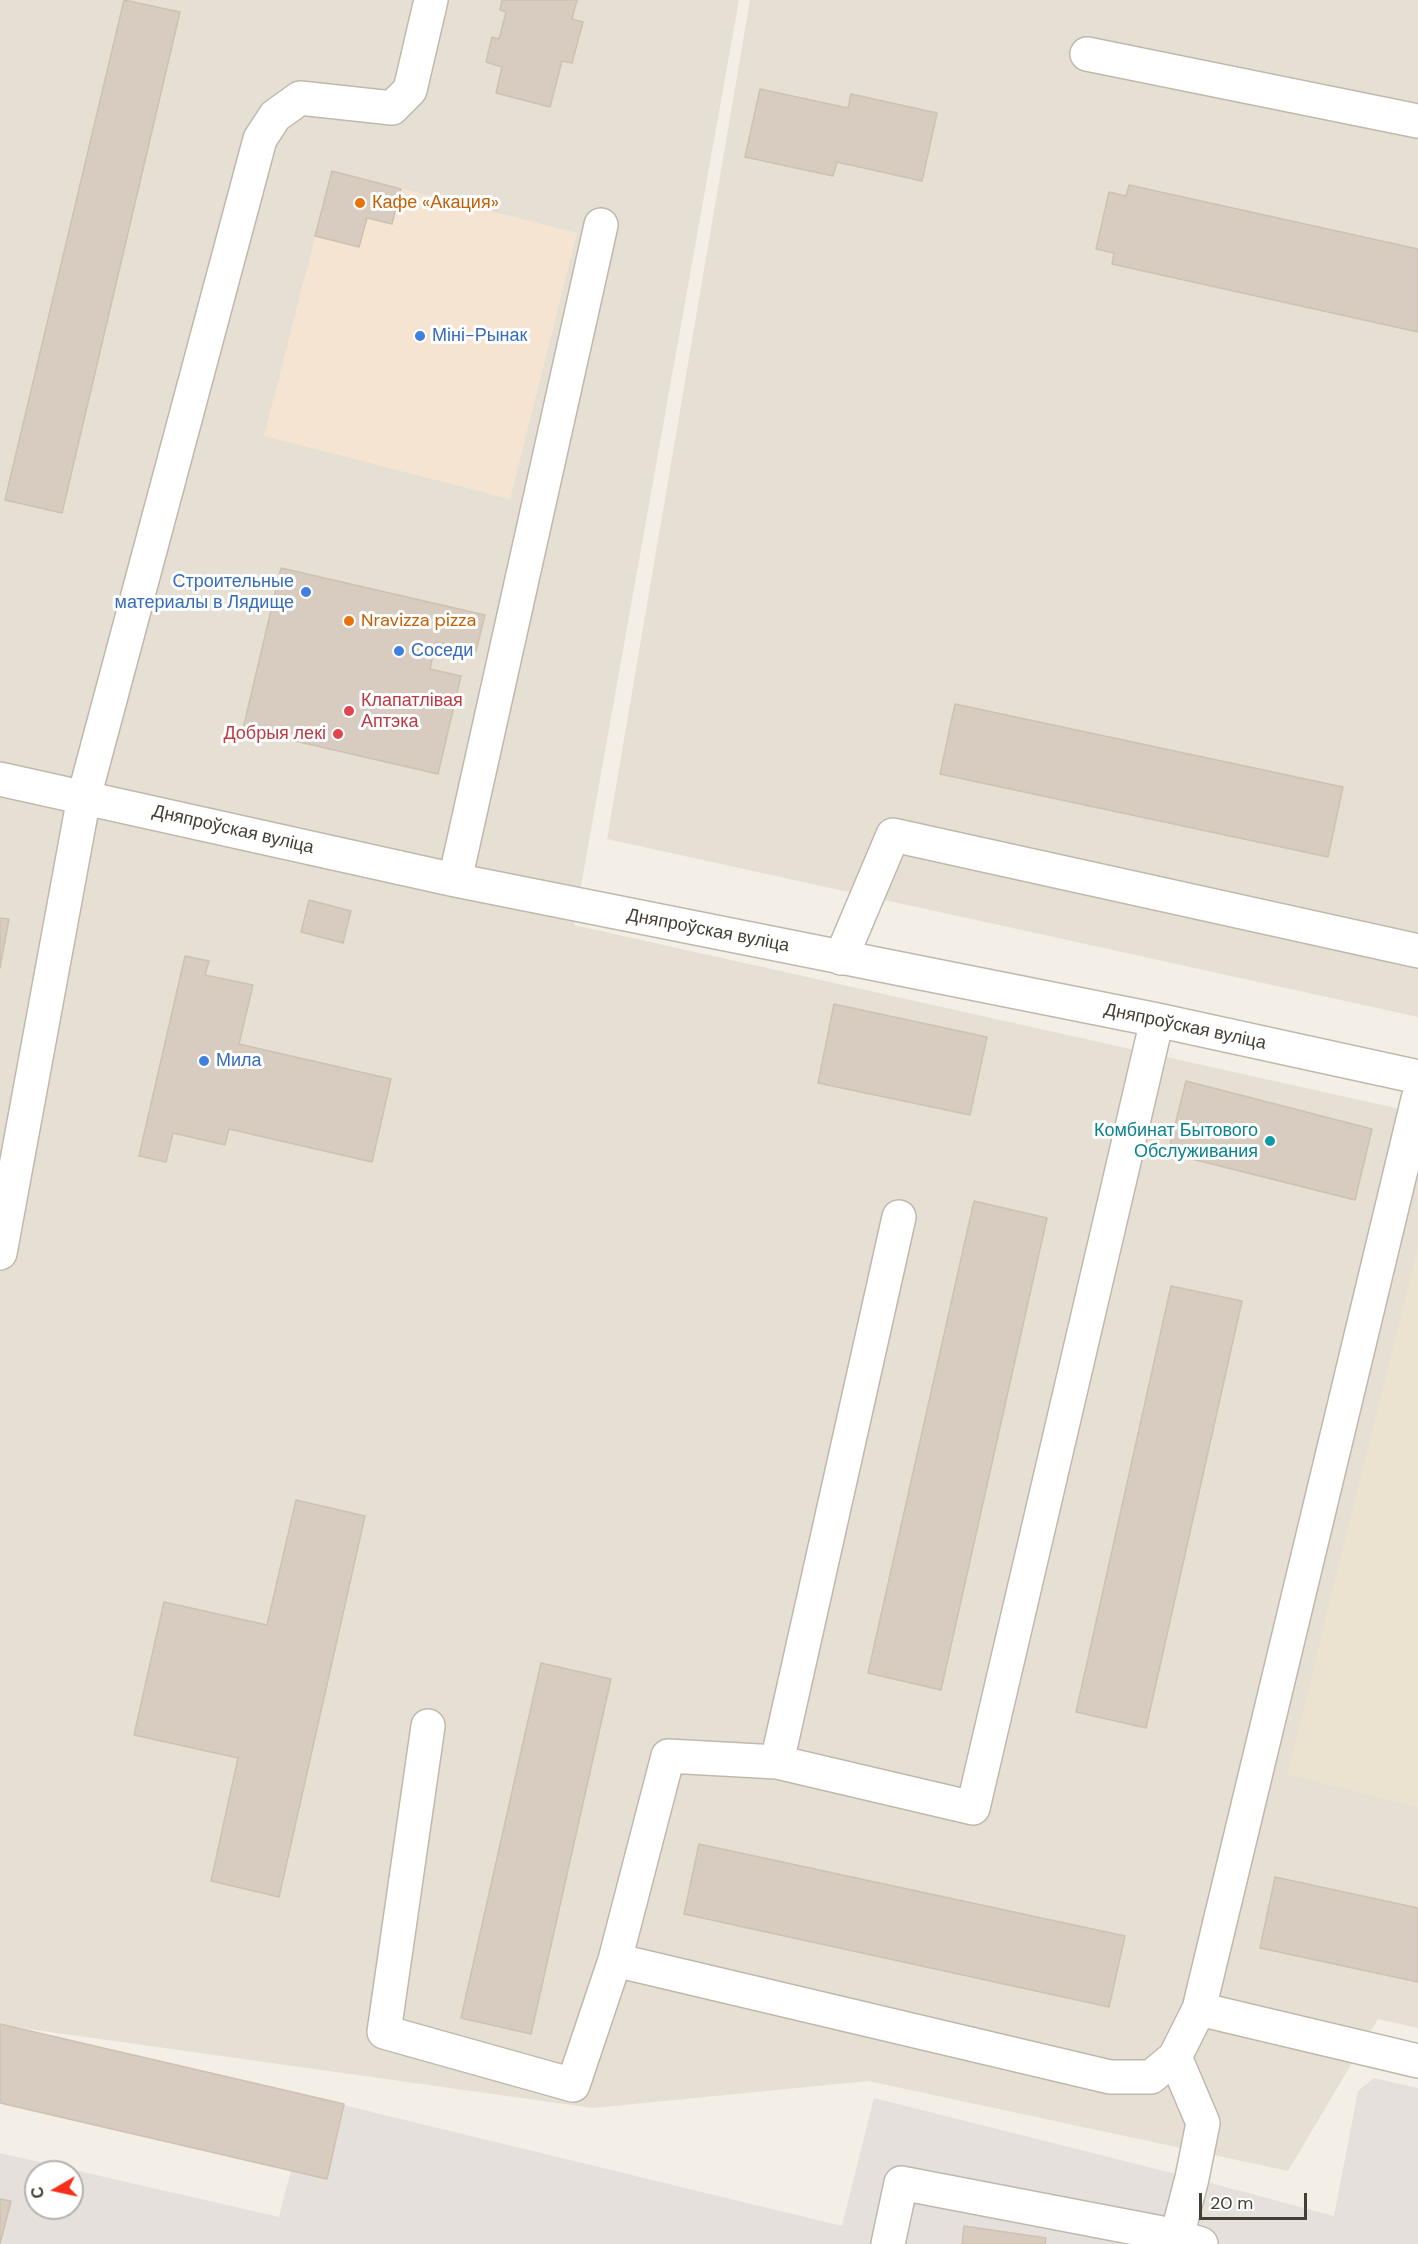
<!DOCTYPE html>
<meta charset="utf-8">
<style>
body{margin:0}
#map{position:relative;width:1418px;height:2244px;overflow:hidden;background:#f3eee6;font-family:"DM Sans",sans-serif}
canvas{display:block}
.north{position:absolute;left:24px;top:2160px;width:60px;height:60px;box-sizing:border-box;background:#fff;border:2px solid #b5b2ae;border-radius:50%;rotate:261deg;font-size:16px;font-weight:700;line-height:24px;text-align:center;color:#453e35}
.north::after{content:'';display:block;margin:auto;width:21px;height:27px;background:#f62f1a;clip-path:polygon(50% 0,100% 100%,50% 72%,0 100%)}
.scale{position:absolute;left:1199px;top:2193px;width:108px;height:27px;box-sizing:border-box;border:3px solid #453e35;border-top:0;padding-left:8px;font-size:18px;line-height:21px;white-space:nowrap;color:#453e35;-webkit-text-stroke:4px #fff;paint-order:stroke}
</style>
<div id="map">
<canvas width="1418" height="2244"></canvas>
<div class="north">С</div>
<div class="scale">20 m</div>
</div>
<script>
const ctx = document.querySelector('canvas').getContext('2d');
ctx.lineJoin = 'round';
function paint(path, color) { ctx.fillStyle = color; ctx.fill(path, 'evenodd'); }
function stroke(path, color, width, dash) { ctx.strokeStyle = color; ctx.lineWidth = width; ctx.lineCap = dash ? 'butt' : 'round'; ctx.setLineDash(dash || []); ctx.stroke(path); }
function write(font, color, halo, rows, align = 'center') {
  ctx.font = font + ' "DM Sans",sans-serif'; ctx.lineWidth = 6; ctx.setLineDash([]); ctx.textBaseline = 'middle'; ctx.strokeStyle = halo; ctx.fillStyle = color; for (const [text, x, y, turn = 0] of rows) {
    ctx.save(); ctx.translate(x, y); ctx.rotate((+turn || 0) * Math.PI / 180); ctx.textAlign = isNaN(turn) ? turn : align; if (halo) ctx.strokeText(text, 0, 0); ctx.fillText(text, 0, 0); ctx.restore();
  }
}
paint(new Path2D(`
 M0 0H739L574 925 1418 1113V2028L1378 2019 1288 2171 868 2081 593 2108 0 2025Z
 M750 0H1418V1017L607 839Z`), '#e6e0d4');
paint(new Path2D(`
 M332 171 577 233 510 499 264 436Z`), '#f4e4d1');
paint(new Path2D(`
 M1374 2078 1418 2088V2244H0V2153L279 2217 310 2097 842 2226 874 2098 1192 2178 1334 2216 1358 2091ZM36 2172H72V2208H36Z`), '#e5e0db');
paint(new Path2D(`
 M1418 1247V1807L1287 1774Z`), '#ece2d0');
const building = new Path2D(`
 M124 0 180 12 62 513 5 500Z
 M502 0H577L572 19 583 22 572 63 562 61 550 107 496 93 502 67 486 62 492 37 499 39 506 12 500 10Z
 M760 89 848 108 851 94 937 113 922 181 837 162 833 176 745 157Z
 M332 171 401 189 392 224 367 218 359 247 315 236Z
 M1129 185 1418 249V332L1112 264 1114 253 1096 249 1109 192 1126 196Z
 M281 568 485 615 476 651 436 642 430 669 461 676 438 774 243 729Z
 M955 704 1343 787 1328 857 940 774Z
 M309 900 351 911 343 943 301 932Z
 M0 918 9 919 0 968Z
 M185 956 209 961 205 975 253 985 239 1044 391 1079 372 1162 229 1129 225 1145 173 1133 166 1162 139 1156Z
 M834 1004 987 1037 970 1115 818 1083Z
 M1186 1081 1372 1129 1355 1200 1168 1153Z
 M974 1201 1047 1218 941 1690 868 1673Z
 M1171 1286 1242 1301 1146 1728 1076 1712Z
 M296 1500 365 1516 279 1897 211 1881 238 1758 134 1735 164 1602 267 1625Z
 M541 1663 611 1679 531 2034 461 2018Z
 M699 1844 1125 1936 1109 2007 684 1914Z
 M1275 1877 1418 1908V1982L1260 1948Z
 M0 2024 344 2104 327 2179 0 2103Z
 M0 2199 11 2201 0 2244Z
 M964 2226 1046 2238 1045 2244H962Z`);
paint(building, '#d7ccbf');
stroke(building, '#cfc1af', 1.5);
const minor = new Path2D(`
 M1087 54 1418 121
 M0 779 455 880 1157 1020 1418 1077
 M455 880 601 225
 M841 958 893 835 1418 951
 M1157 1020 973 1808 777 1762 668 1756 615 1960 1110 2077H1151L1175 2057 1199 2009
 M1418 1099 1199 2009 1418 2061
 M0 1253 84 797 260 139 275 116 300 98 392 108 410 90 431 0
 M428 1726 384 2032 573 2085 615 1960
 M777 1762 899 1217
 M1175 2057 1203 2123 1192 2178 1177 2236
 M888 2244 901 2183 1177 2236 1201 2244`);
stroke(minor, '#c1b8ac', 36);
stroke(minor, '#fff', 33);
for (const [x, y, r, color] of [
 [360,203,6,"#e8710a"],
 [420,336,6,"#3f7fe0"],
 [306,592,6,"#3f7fe0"],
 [349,621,6,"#e8710a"],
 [399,651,6,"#3f7fe0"],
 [349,711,6,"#e0444e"],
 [338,734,6,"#e0444e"],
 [204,1061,6,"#3f7fe0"],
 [1270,1141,6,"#0f9aa8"]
]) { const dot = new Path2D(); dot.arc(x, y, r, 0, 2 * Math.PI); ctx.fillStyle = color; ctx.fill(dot); stroke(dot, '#fff', 2); }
write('18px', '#c56008', '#fff', [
 ["Кафе «Акация»",372,203],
 ["Nravizza pizza",361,621]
], 'left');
write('18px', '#366cbe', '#fff', [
 ["Міні-Рынак",432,336],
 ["Строительные",294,582,"right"],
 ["материалы в Лядище",294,603,"right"],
 ["Соседи",411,651],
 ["Мила",216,1061]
], 'left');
write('18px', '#be3a42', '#fff', [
 ["Клапатлівая",361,701],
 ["Аптэка",361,722],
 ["Добрыя лекі",326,734,"right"]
], 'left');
write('18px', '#453e35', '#fff', [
 ["Дняпроўская вуліца",233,830,13],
 ["Дняпроўская вуліца",708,931,11],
 ["Дняпроўская вуліца",1185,1027,12]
]);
write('18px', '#0d838f', '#fff', [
 ["Комбинат Бытового",1258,1131],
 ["Обслуживания",1258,1152]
], 'right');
</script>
